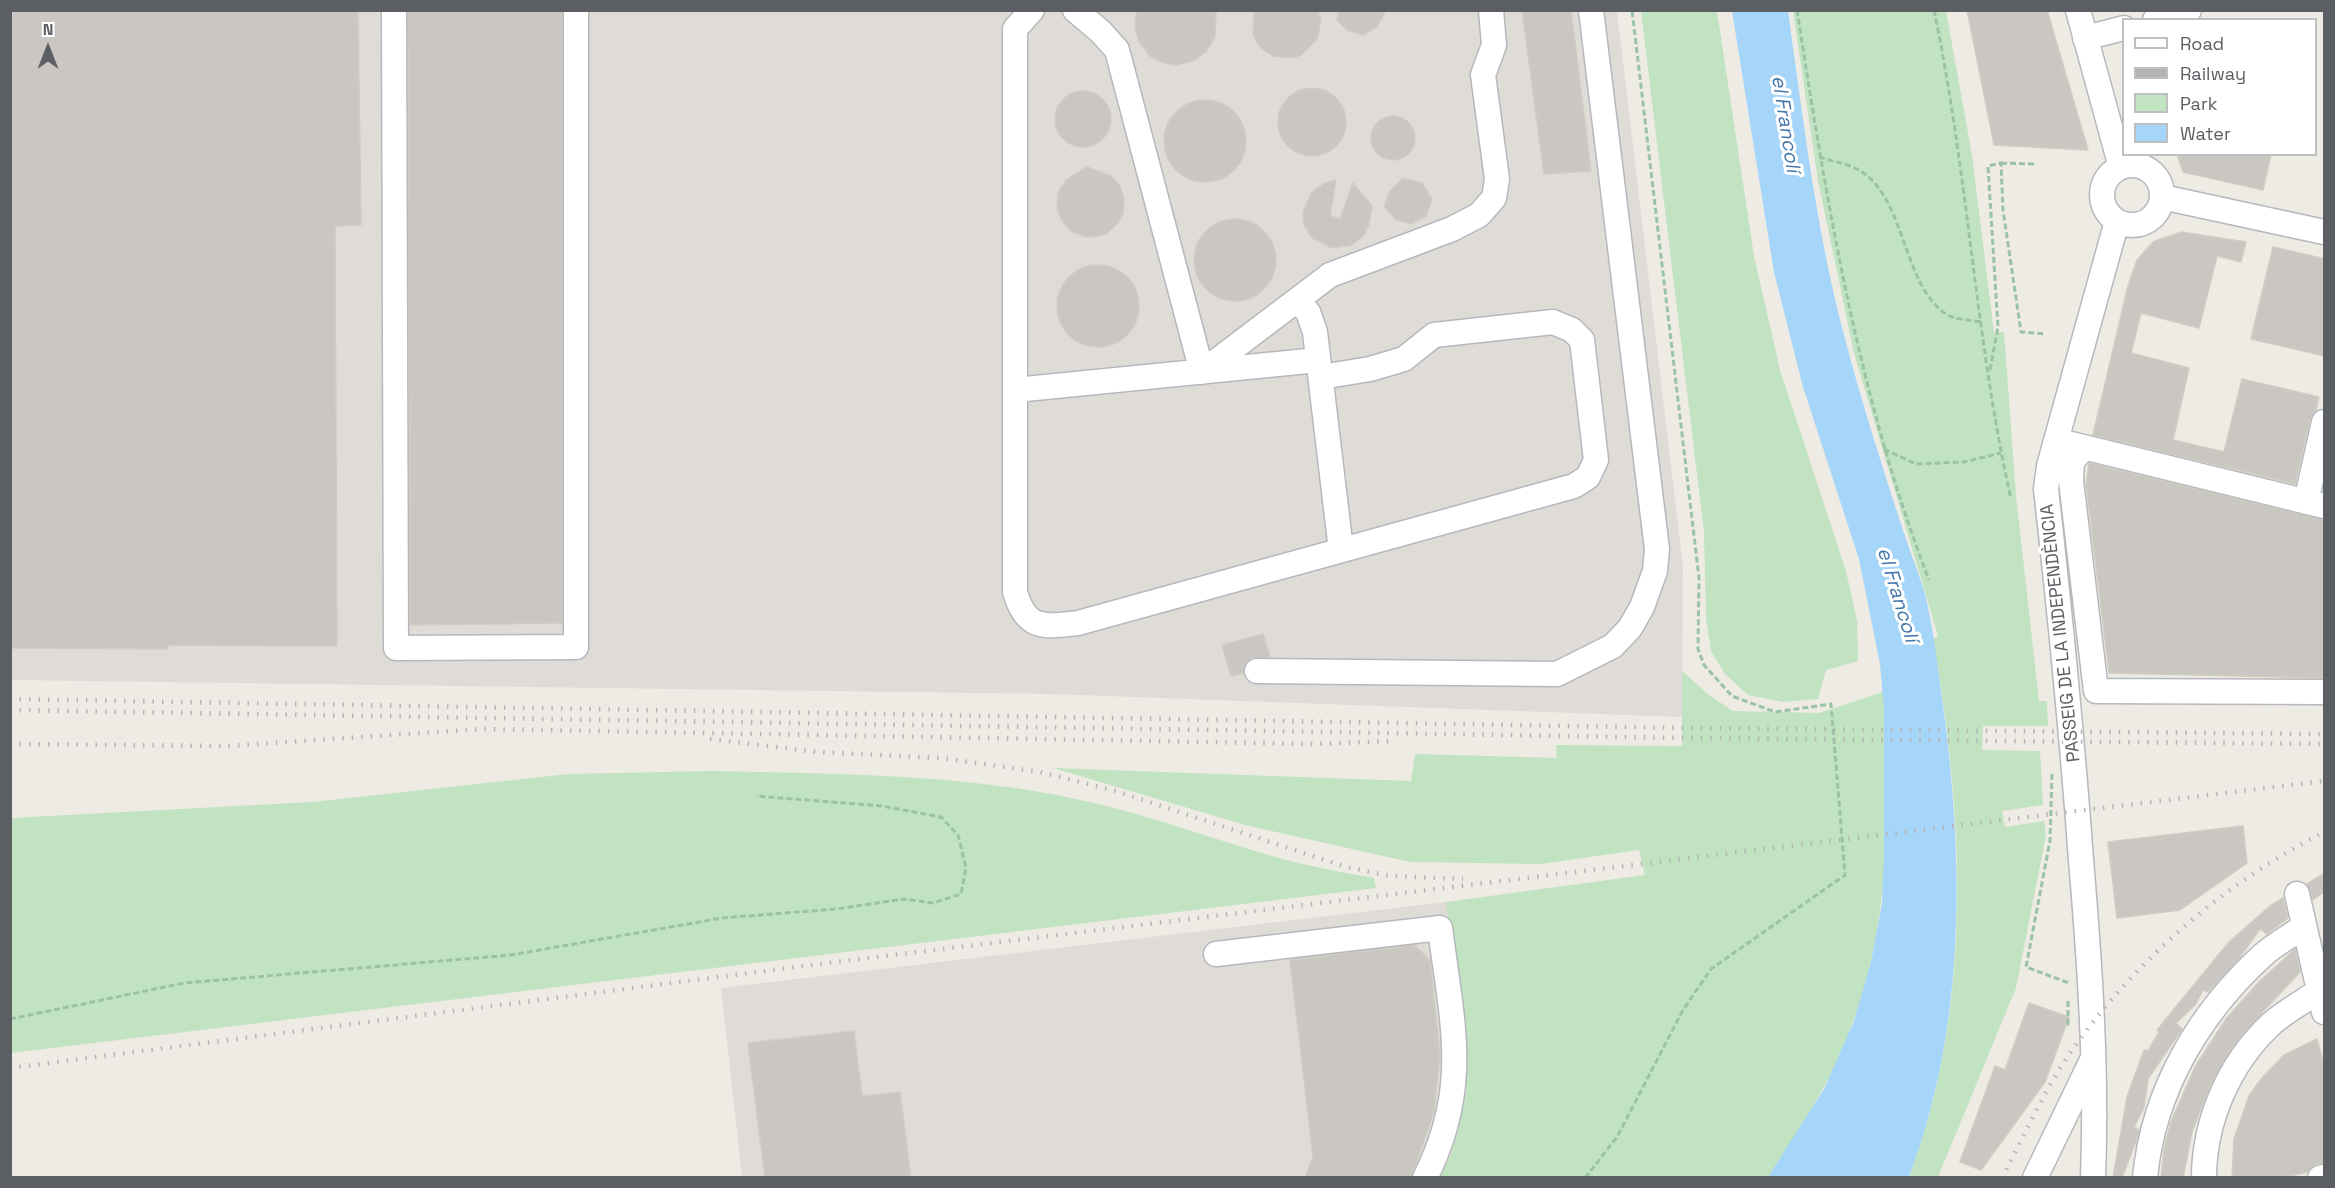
<!DOCTYPE html>
<meta charset="utf-8">
<style>
body{margin:0}
#map{position:relative;width:2335px;height:1188px;overflow:hidden;background:#edebe3;font-family:"Space Grotesk",sans-serif}
canvas{display:block}
.frame{position:absolute;inset:0;border:12px solid #5b5e63;pointer-events:none}
.legend{position:absolute;left:2122px;top:18px;width:195px;height:138px;box-sizing:border-box;background:#fff;border:2px solid #bdbfc1;margin:0;padding:8px 10px;list-style:none;font-size:18px;color:#5b5e63}
.legend li{display:flex;align-items:center;gap:12px;height:30px}
.legend b{width:30px;border:2px solid #bdbfc1}
.north{position:absolute;left:18px;top:18px;width:60px;height:60px;-webkit-text-stroke:4px #fff;paint-order:stroke;rotate:0deg;font-size:16px;font-weight:700;line-height:24px;text-align:center;color:#5b5e63}
.north::after{content:'';display:block;margin:auto;width:21px;height:27px;background:#5b5e63;clip-path:polygon(50% 0,100% 100%,50% 72%,0 100%)}
</style>
<div id="map">
<canvas width="2335" height="1188"></canvas>
<div class="frame"></div>
<ul class="legend">
<li><b style="height:8px;background:#fff"></b>Road</li>
<li><b style="height:8px;background:#b3b4b4"></b>Railway</li>
<li><b style="height:16px;background:#c1e3c1"></b>Park</li>
<li><b style="height:16px;background:#a6d5fa"></b>Water</li>
</ul>
<div class="north">N</div>
</div>
<script>
const ctx = document.querySelector('canvas').getContext('2d');
ctx.lineJoin = 'round';
function paint(path, color) { ctx.fillStyle = color; ctx.fill(path, 'evenodd'); }
function stroke(path, color, width, dash) { ctx.strokeStyle = color; ctx.lineWidth = width; ctx.lineCap = dash ? 'butt' : 'round'; ctx.setLineDash(dash || []); ctx.stroke(path); }
function write(font, color, halo, rows, align = 'center') {
  ctx.font = font + ' "Space Grotesk",sans-serif'; ctx.lineWidth = 6; ctx.setLineDash([]); ctx.textBaseline = 'middle'; ctx.strokeStyle = halo; ctx.fillStyle = color; for (const [text, x, y, turn = 0] of rows) {
    ctx.save(); ctx.translate(x, y); ctx.rotate((+turn || 0) * Math.PI / 180); ctx.textAlign = isNaN(turn) ? turn : align; if (halo) ctx.strokeText(text, 0, 0); ctx.fillText(text, 0, 0); ctx.restore();
  }
}
paint(new Path2D(`
 M11 11H1617L1683 567 1682 717 1051 694 11 680Z
 M1446 902 1467 1091 1451 1155 1438 1177H742L721 988Z`), '#dfdcd7');
paint(new Path2D(`
 M1641 11H1717L1754 256 1780 370 1846 571 1857 621 1858 661 1826 670 1818 699 1783 702 1748 695 1725 674 1711 651 1706 618 1704 532Z
 M1793 11H1946L1972 155 1994 333 2004 332 2016 496 2039 701H2047L2048 726H1983L1982 750 2040 751 2043 805 2002 811 2005 827 2044 821 2046 835 2016 988 1938 1177H1909C1974 1007 1964 815 1933 639L1938 636 1854 353 1818 181Z
 M1682 671 1709 695 1733 711 1819 713 1883 692C1892 796 1890 924 1853 1022 1840 1059 1821 1094 1800 1128 1790 1144 1780 1162 1768 1177H1438L1451 1155 1467 1091 1446 902 1645 875 1639 850 1541 864 1410 862 1245 825 1053 768 1411 781 1415 754 1557 758 1556 745 1682 746Z
 M710 771C836 774 961 773 1085 801 1149 815 1210 838 1272 856 1306 866 1340 872 1374 878L1376 888 11 1053V818L312 802 569 774Z`), '#c1e3c1');
paint(new Path2D(`
 M1732 11H1788C1803 118 1816 229 1844 335 1861 400 1882 466 1903 530 1910 553 1920 575 1926 598 1934 633 1938 669 1943 705 1964 861 1966 1028 1909 1177H1768L1824 1089 1854 1021 1871 962 1882 903 1884 853V710L1880 664 1859 559 1803 387 1774 272Z`), '#a6d5fa');
const building = new Path2D(`
 M10 10H358L361 225 335 226 337 646 168 645V649L10 648Z
 M408 10H562V623L410 625Z
 M1137 10H1216L1215 37 1206 52 1193 61 1176 65 1164 63 1150 56 1139 42 1135 27Z
 M1254 10H1317L1321 20 1317 39 1301 55 1292 58 1273 56 1261 48 1253 35Z
 M1339 10H1386L1377 27 1363 35 1347 30 1337 20Z
 M1522 10H1571L1591 171 1544 174Z
 M1967 10H2047L2088 150 1994 145Z
 M1278 122a34 34 0 1 1 68 0a34 34 0 1 1-68 0Z
 M1055 119a28 28 0 1 1 56 0a28 28 0 1 1-56 0Z
 M1164 141a41 41 0 1 1 82 0a41 41 0 1 1-82 0Z
 M1371 138a22 22 0 1 1 44 0a22 22 0 1 1-44 0Z
 M2177 154H2271L2263 190 2183 172Z
 M1087 167 1111 176 1120 186 1124 198 1123 213 1118 223 1106 234 1097 236 1086 237 1071 231 1062 221 1057 208 1058 193 1066 180Z
 M1403 178 1422 183 1432 199 1426 216 1411 224 1395 219 1384 206 1390 191Z
 M1336 180 1330 216 1340 219 1353 183 1372 206 1369 224 1364 235 1352 245 1332 248 1312 238 1304 225 1303 212 1312 192 1325 183Z
 M1194 260a41 41 0 1 1 82 0a41 41 0 1 1-82 0Z
 M2181 232 2246 242 2241 262 2217 256 2199 328 2141 313 2131 353 2189 368 2173 440 2199 446 2224 452 2242 379 2319 397 2316 411 2310 419 2295 484 2093 435 2128 286 2137 260 2153 242Z
 M2273 247 2325 259V356L2251 339Z
 M1057 306a41 41 0 1 1 82 0a41 41 0 1 1-82 0Z
 M2089 463 2325 520V678L2109 673 2086 484Z
 M1263 634 1270 657 1251 658 1245 664 1243 673 1231 676 1222 645Z
 M2243 826 2247 863 2180 910 2117 918 2108 842Z
 M2325 873V891L2313 900 2307 884Z
 M2283 898 2288 918 2267 934 2260 929 2237 961 2208 992 2203 990 2195 1005 2176 1023 2182 1029 2148 1079 2144 1108 2134 1127 2139 1130 2138 1136 2122 1178H2113L2127 1097 2144 1050 2148 1051 2159 1032 2157 1030 2229 942 2270 906Z
 M1414 945 1430 960 1440 1055 1434 1111 1411 1178H1305L1313 1156 1290 960Z
 M2295 949 2300 972 2244 1032 2230 1050 2209 1088 2192 1132 2183 1178H2161L2164 1149 2171 1122 2195 1067 2226 1019 2259 982Z
 M2029 1003 2069 1017 2045 1082 1981 1170 1960 1162 1995 1066 2005 1070Z
 M854 1031 862 1096 900 1092 911 1178H765L748 1043Z
 M2317 1039 2325 1069V1163L2316 1164 2307 1172 2282 1178H2232L2234 1139 2249 1096 2261 1079 2284 1055Z`);
paint(building, '#cac7c2');
stroke(building, '#d1ccc2', 1.5);
const minor = new Path2D(`
 M394 10 396 648 576 647V10
 M1032 10 1015 29V592C1026 630 1043 627 1078 623L1574 486 1588 477 1596 460 1582 340 1572 330 1553 322 1434 335 1404 359 1370 369 1321 377
 M1075 10 1101 32 1117 50 1202 372 1330 275 1452 229 1479 215 1494 198 1497 179 1483 75 1494 45 1491 10
 M2078 10 2121 167
 M2155 20 2189 10
 M2085 38 2124 28
 M2102 195a30 30 0 1 1 60 0a30 30 0 1 1-60 0Z
 M2162 197 2324 232
 M1297 301 1308 312 1315 332 1341 550
 M1015 390 1318 360
 M2067 443 2324 506
 M2083 448 2072 462 2071 481 2096 691 2324 692
 M2306 502 2324 422
 M1257 671 1557 674 1613 646 1630 628 1642 607 1655 571 1657 549 1591 10
 M2297 894 2324 1012
 M1216 954 1440 928C1452 1023 1471 1087 1425 1178
 M2035 1178 2093 1058
 M2093 1178C2097 1071 2090 966 2081 860 2072 736 2060 613 2046 489L2049 466 2117 221
 M2145 1178C2153 1091 2199 1013 2263 955 2275 944 2291 936 2304 926
 M2204 1178C2204 1121 2229 1064 2270 1025 2284 1012 2303 1002 2319 991
 M2320 1178 2324 1177`);
stroke(minor, '#b5b8bc', 27);
stroke(new Path2D(`
 M1797 10C1827 204 1858 396 1929 580
 M1934 10C1968 172 1975 338 2011 499
 M1819 157C1831 161 1844 163 1855 168 1906 192 1901 284 1946 314 1954 320 1972 320 1982 322
 M2001 163 2035 164
 M1990 370 1998 327 1988 166 2001 163 2003 210 2021 332 2045 334
 M1884 449 1916 464 1964 462 2001 453
 M2052 774 2050 841 2026 967 2069 983
 M2068 1001V1024H2071
 M10 1019 184 983 511 955 722 918 836 909 904 899 933 903 961 894 966 868 958 835 941 817 882 806 756 796
 M1585 1178 1617 1137 1683 1010 1711 969 1845 875 1831 704 1775 712 1732 696 1704 665 1698 649 1699 578 1632 10`), '#9ac3a6', 3, [6, 3]);
stroke(minor, '#fff', 24);
stroke(new Path2D(`
 M10 699 1686 728 2324 734
 M10 710 1686 738 2324 744
 M710 739 817 752 941 758 1040 772 1116 791 1346 867 1390 876 1463 879
 M10 744 227 746 482 729 1316 744 1392 741
 M10 1068 835 962 2324 781
 M2002 1178C2025 1134 2046 1086 2075 1046 2139 957 2226 882 2324 832`), '#b3b4b4', 4.5, [1.5, 8]);
write('18px', '#5b5e63', '#fff', [
 ["PASSEIG DE LA INDEPENDÈNCIA",2061,633,-96]
]);
write('italic 20px', '#4477ab', '#fff', [
 ["el Francolí",1785,124,81],
 ["el Francolí",1897,595,73]
]);
</script>
